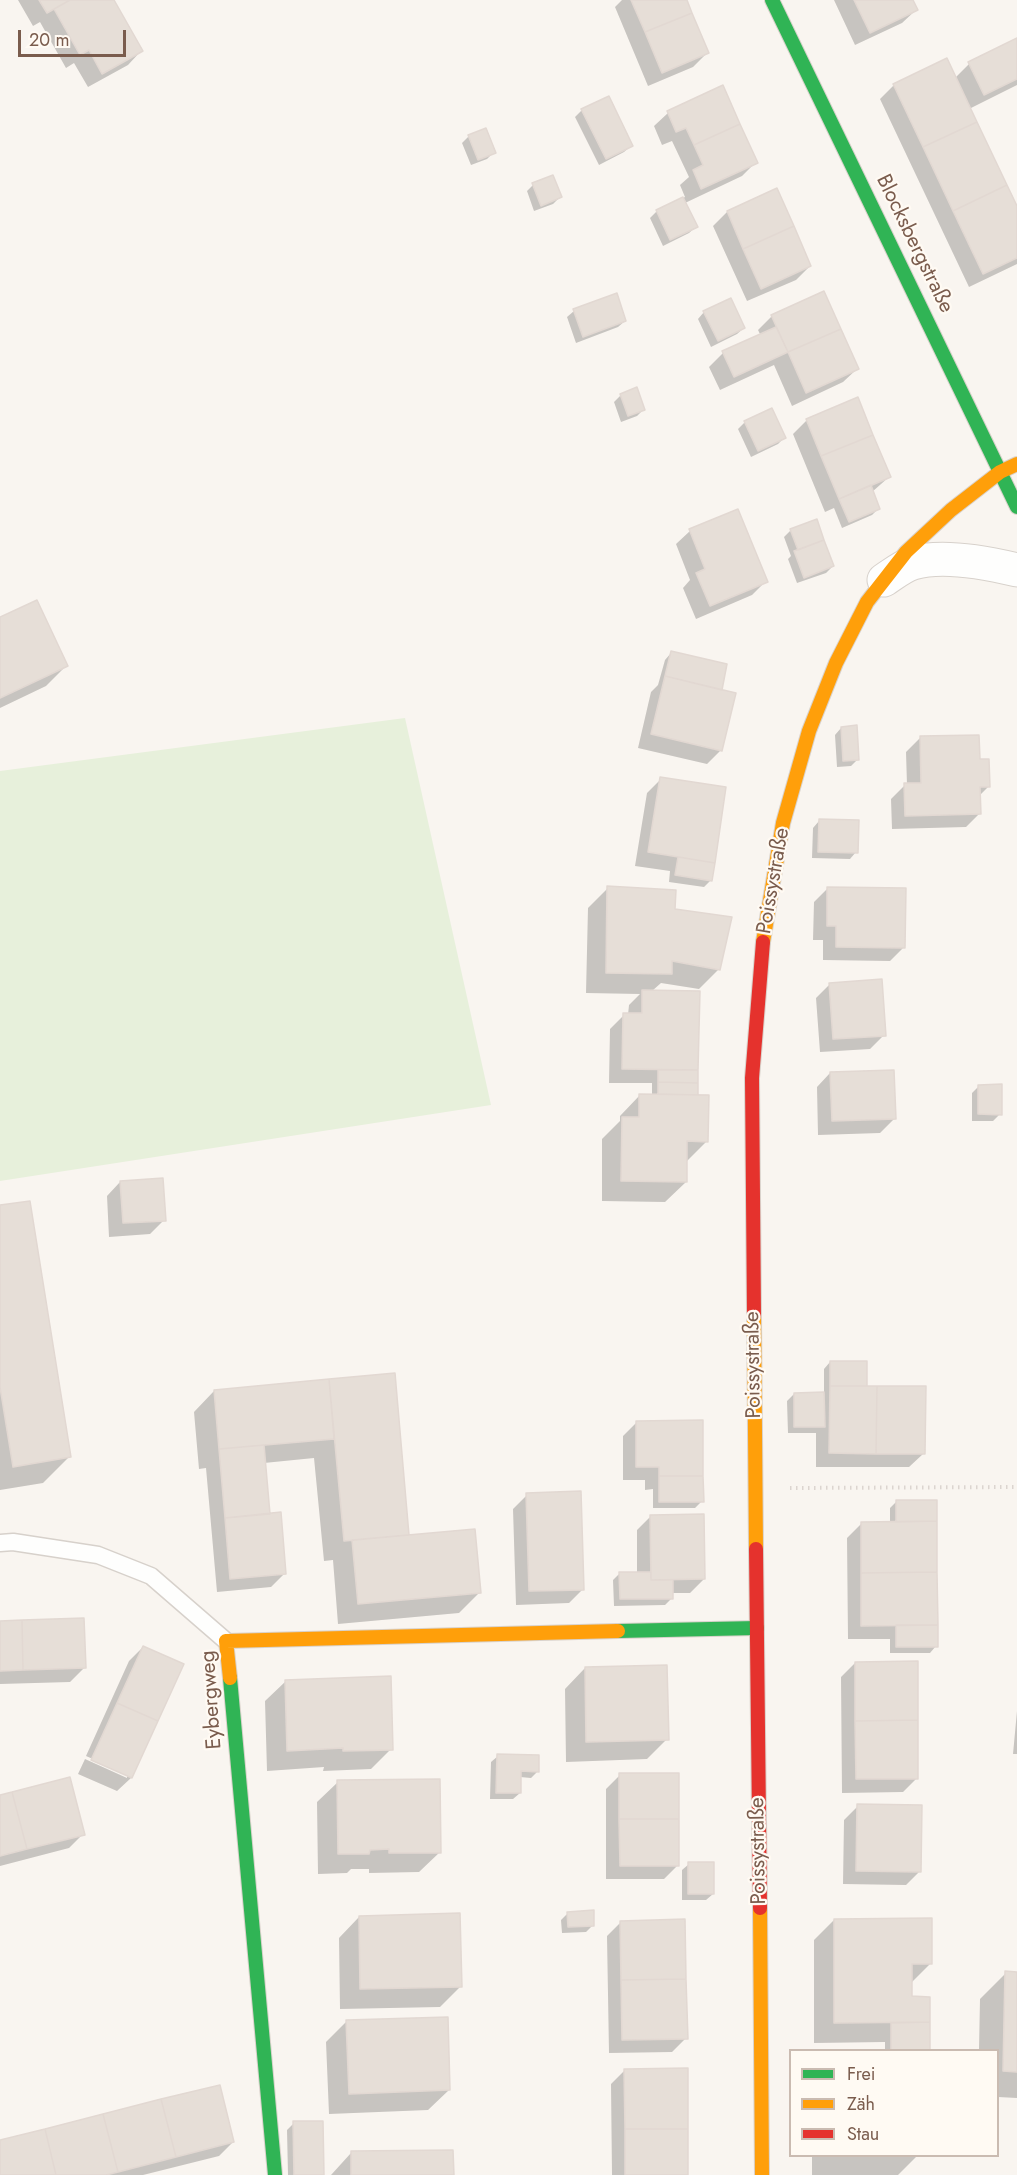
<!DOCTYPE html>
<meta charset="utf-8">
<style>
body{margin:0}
#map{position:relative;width:1017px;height:2175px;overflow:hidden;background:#f9f5f0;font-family:Jost,sans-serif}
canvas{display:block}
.legend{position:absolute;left:789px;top:2049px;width:210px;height:108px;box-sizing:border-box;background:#fffaf3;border:2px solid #cabbb1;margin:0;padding:8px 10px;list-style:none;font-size:18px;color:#7a5c4d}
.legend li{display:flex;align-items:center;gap:12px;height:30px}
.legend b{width:30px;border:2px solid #cabbb1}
.scale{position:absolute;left:18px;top:30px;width:108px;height:27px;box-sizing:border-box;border:3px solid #7a5c4d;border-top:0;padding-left:8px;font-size:18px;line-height:21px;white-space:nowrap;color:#7a5c4d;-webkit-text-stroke:4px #fffaf3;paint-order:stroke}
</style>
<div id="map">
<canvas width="1017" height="2175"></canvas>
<ul class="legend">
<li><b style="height:8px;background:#30b455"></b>Frei</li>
<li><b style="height:8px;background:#ff9f0a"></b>Zäh</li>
<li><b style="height:8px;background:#e5322d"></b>Stau</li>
</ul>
<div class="scale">20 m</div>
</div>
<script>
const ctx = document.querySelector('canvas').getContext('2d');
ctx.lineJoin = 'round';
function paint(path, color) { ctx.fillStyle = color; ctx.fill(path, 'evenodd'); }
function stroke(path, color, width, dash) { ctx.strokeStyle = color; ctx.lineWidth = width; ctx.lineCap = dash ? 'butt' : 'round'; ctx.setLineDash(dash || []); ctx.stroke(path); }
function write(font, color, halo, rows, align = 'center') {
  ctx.font = font + ' Jost,sans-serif'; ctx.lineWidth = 4.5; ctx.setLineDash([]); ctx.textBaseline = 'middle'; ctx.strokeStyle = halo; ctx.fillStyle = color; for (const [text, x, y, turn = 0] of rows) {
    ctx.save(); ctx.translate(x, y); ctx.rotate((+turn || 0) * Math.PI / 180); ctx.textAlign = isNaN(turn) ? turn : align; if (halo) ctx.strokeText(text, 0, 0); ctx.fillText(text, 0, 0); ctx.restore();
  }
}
paint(new Path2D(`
 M405 718 491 1105 0 1181V771Z`), '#e7f0db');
paint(new Path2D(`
 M18 0H112L141 51 128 65 88 87 74 63 66 68 40 22 33 26Z
 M622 0H685L707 53 693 67 648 86 615 7Z
 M834 0H911L916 10 902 23 855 45Z
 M1017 40V85L969 109 1017 210V264L969 287 880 99 894 85 955 78 969 64Z
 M582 110 631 146 624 152 599 165 575 117Z
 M668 113 756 162 742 176 685 203 696 227 689 233 663 246 650 218 657 211 685 197 680 185 689 177 672 141 662 145 654 126Z
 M469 136 494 152 487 159 471 165 462 143Z
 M533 185 560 197 553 204 534 211 527 191Z
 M776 190 810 266 796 280 747 301 713 226 727 212Z
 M574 311 625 321 618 327 576 343 567 317Z
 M704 312 744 328 737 334 711 347 698 319Z
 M772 316 857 369 843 382 792 406 774 365 720 390 709 367 723 353 761 336 758 330Z
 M621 395 644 409 637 416 621 422 614 402Z
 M807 420 889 477 872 492 878 509 872 515 842 528 834 508 825 512 793 434Z
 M745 422 784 438 778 444 751 457 738 429Z
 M791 530 833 566 826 573 797 583 788 559 791 556 784 537Z
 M690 531 766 581 752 595 696 619 683 588 690 580 676 544Z
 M0 619 66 666 46 686 0 708Z
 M671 653 720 691 721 750 707 764 638 748 651 692 658 685 665 660Z
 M841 728 858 759 851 766 837 767 835 735Z
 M920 738 978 761 989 786 979 796 980 813 966 827 892 829 891 799 905 785H907L906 752Z
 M661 779 714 862 711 864V880L704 887 669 882 670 871 635 866 647 793Z
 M819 821 856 852 850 859 812 858 813 828Z
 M608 888 673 910 719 969 699 989 661 983 652 991 698 992 696 1094 707 1141 686 1162V1182L665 1202 602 1201V1139L620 1121V1116L640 1095H652V1083H609L610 1029 624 1015H628L629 1005 640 994 586 993 588 908Z
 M828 888 904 947 890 961 823 960V940H813L814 902Z
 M830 984 884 1035 870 1049 820 1052 816 998Z
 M830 1073 894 1119 880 1133 818 1135 817 1087Z
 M979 1086 1000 1114 993 1121H972V1093Z
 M120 1182 164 1220 150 1234 109 1237 107 1196Z
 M0 1207 69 1457 43 1483 0 1490Z
 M830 1362 866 1387 923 1454 909 1467H816V1433H788L787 1401 794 1394H824V1369Z
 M394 1375 408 1537 480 1592 459 1613 338 1624 333 1560 324 1561 314 1458 264 1463 269 1515 285 1573 271 1587 217 1592 206 1468 199 1469 194 1412 214 1391Z
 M637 1422 702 1501 695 1508H653V1489L645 1490V1480H623V1436Z
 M527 1495 583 1589 569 1603 516 1605 513 1509Z
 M897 1501 936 1646 930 1653H890V1639H848L847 1538 861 1524 890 1523V1508Z
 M651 1516 704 1579 690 1593H672V1598L665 1605 614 1606 613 1580 620 1573H637V1530Z
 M0 1623 84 1668 70 1682 0 1684Z
 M143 1647 131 1778 117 1791 78 1774 85 1759 127 1778V1774L86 1756 129 1661Z
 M855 1663 917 1778 903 1792 842 1793 841 1677Z
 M585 1668 667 1739 647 1759 566 1762 565 1689Z
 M286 1681 391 1749 371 1769 323 1771 324 1767 267 1771 265 1701Z
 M1017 1711V1754H1013Z
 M498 1756 538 1771 531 1778 520 1777V1793L513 1799H490L491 1762Z
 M620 1775 678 1865 664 1879H606V1789Z
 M338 1782 440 1852 419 1872 369 1873V1869H351L347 1873 318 1874 317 1802Z
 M0 1797 83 1834 69 1848 0 1866Z
 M858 1806 920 1871 906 1885 843 1884 844 1820Z
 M689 1864 713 1894 706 1900H682V1870Z
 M568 1913 593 1925 586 1932 562 1933 561 1920Z
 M359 1917 460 1987 440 2007 340 2009 339 1938Z
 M834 1920 931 1963 911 1983V1998H928L929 2050H885V2042L814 2043V1940Z
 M621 1922 686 2038 672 2052 609 2053 607 1936Z
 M1006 1973H1017V2098L998 2097V2050H979L980 1999Z
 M346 2022 449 2090 428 2110 329 2114 326 2042Z
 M625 2070 687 2175H612L611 2084Z
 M294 2123 323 2175H288L287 2130Z
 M0 2142H233L219 2156 143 2175H0Z
 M351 2153 452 2175H331Z
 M812 2156H917L898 2175H812Z`), '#0003');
const building = new Path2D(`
 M39 0H70L47 13Z
 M70 0H114L143 51 102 74 89 50 80 55 54 9Z
 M631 0H687L692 13 645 32Z
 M854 0H913L918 10 870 33Z
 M692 13 709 53 662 73 645 32Z
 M1017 38V79L984 95 968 62Z
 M947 58 977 122 923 147 893 84Z
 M723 85 740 124 694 145 686 128 676 132 667 111Z
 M609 96 633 146 606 159 581 109Z
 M977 122 1007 185 953 211 923 147Z
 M740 124 758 163 701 189 693 170 703 165 694 145Z
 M486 128 496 153 478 160 468 135Z
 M553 175 562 197 541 206 532 183Z
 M1007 185 1017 206V258L983 274 953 211Z
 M777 188 794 226 743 249 727 211Z
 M683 197 698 227 670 240 656 210Z
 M794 226 811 266 761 289 743 249Z
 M824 291 841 329 788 352 771 315Z
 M617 293 626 321 583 337 573 309Z
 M731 298 745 328 718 341 703 311Z
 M776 327 788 352 734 377 722 351Z
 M841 329 859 369 806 393 788 352Z
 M637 387 645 410 628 416 620 394Z
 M858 397 873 435 821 456 806 419Z
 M772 408 786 438 758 451 744 421Z
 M873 435 891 477 839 499 821 456Z
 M871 485 880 509 849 522 839 499Z
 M738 509 768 582 710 606 696 573 705 569 689 529Z
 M817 519 824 540 798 550 790 529Z
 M824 540 834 566 804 578 794 551Z
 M37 600 68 666 0 698V617Z
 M671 651 727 664 722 690 665 676Z
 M665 676 736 693 722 751 651 734Z
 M857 725 859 760 843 761 841 727Z
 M979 735 980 759H989L990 787H980L981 814 905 816 904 783H921L920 736Z
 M660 777 726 787 715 863 648 852Z
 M819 819 859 820 858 853 818 852Z
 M678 857 715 863 712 881 675 875Z
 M607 886 676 890 675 909 732 917 720 970 672 961V974L606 973Z
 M827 887 906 888 905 948 836 947V926H827Z
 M882 979 886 1036 833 1039 829 983Z
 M642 990 700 991 698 1070 622 1069 623 1013H642Z
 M658 1070H698V1083L658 1082Z
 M894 1070 896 1119 832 1121 830 1072Z
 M658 1082 698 1083V1095L658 1094Z
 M1002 1084V1115L978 1114V1085Z
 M639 1094 709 1095 708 1142 687 1141V1182L621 1181 622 1117H639Z
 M163 1178 166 1221 123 1223 120 1181Z
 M30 1201 71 1457 13 1467 0 1387V1205Z
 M830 1361H867V1386H830Z
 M395 1373 409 1535 344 1541 329 1379Z
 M329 1379 334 1439 219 1449 214 1390Z
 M830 1386H877L876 1454 829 1453Z
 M877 1386H926L925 1454H876Z
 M824 1392 825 1427H794V1393Z
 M703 1420V1476H659V1467H636V1421Z
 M264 1445 270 1514 225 1518 219 1449Z
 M659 1476H703L704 1502H659Z
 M581 1491 584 1590 529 1591 526 1493Z
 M896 1500H937V1521L896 1522Z
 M281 1512 286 1574 230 1579 225 1518Z
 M704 1514 705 1579 651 1580 650 1515Z
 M937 1521V1572L861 1573V1522Z
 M475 1529 481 1593 358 1604 352 1540Z
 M619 1572H651V1580H673V1599H620Z
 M937 1572 938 1625 861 1626V1573Z
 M84 1618 86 1668 23 1670 22 1620Z
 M22 1620 23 1670 0 1671V1621Z
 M896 1625H938V1647H896Z
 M143 1646 184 1664 158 1721 117 1703Z
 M918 1661V1720L855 1721V1662Z
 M667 1665 669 1740 586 1742 585 1667Z
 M391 1676 393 1750 343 1751V1748L287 1751 285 1680Z
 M117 1703 158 1721 132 1778 91 1760Z
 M918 1720V1779H856L855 1721Z
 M497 1754 539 1755V1772L521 1771V1793H496Z
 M619 1773H679V1819H619Z
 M70 1777 85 1835 27 1849 12 1792Z
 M440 1779 441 1853H389V1849L370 1850 369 1854H338L337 1780Z
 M12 1792 27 1849 0 1856V1795Z
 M857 1804 922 1805 921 1872 856 1871Z
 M619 1819H679V1866H620Z
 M688 1862H714V1894H688Z
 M594 1910V1926L568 1927 567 1912Z
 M460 1913 462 1987 360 1989 359 1916Z
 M932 1918V1964H912V1996L930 1997V2022L834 2023V1919Z
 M685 1919 686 1979 621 1980 620 1921Z
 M1005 1971 1017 1972V2072L1003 2071Z
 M686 1979 688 2039 622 2040 621 1980Z
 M448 2017 450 2090 349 2094 346 2020Z
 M930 2022V2050H891V2023Z
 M688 2068V2129H625L624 2069Z
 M220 2085 234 2142 176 2157 161 2099Z
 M161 2099 176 2157 118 2172 103 2114Z
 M103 2114 118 2172 106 2175H56L45 2129Z
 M293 2121H323L324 2175H294Z
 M45 2129 56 2175H0V2140Z
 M625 2129H688V2175H625Z
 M453 2150 454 2175H351V2151Z`);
paint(building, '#e6ded7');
stroke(building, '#e2d8d2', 1.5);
const lane = new Path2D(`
 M0 1543 13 1542 98 1555 151 1576 226 1641`);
const street = new Path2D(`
 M884 580C893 574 903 566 913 563 942 554 988 563 1017 570`);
const fast = new Path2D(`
 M772 0 1017 507
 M618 1631 757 1628
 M230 1678 275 2175`);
const slow = new Path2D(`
 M763 942 783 823 809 731 836 663 867 602 906 552 951 510 1000 472 1017 464
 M754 1315 756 1549
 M230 1678 226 1641 618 1631
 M760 1908 762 2175`);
const jam = new Path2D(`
 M754 1315 752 1078 763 942
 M756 1549 760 1908`);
stroke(lane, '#d7d1cb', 19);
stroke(street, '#d7d1cb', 35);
stroke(fast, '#d9d2cb', 16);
stroke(slow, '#d9d2cb', 16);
stroke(jam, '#d9d2cb', 16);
stroke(new Path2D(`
 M790 1488 1017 1487`), '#dcd5d0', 4, [1.5, 4.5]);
stroke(lane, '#fefefd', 16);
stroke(street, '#fefefd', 33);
stroke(fast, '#30b455', 14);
stroke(slow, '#ff9f0a', 14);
stroke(jam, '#e5322d', 14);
write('21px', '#7a5c4d', '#fffaf3', [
 ["Blocksbergstraße",914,244,64],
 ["Poissystraße",774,881,-80],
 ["Poissystraße",754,1365,-91],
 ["Eybergweg",212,1700,-94],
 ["Poissystraße",759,1851,-91]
]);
</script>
